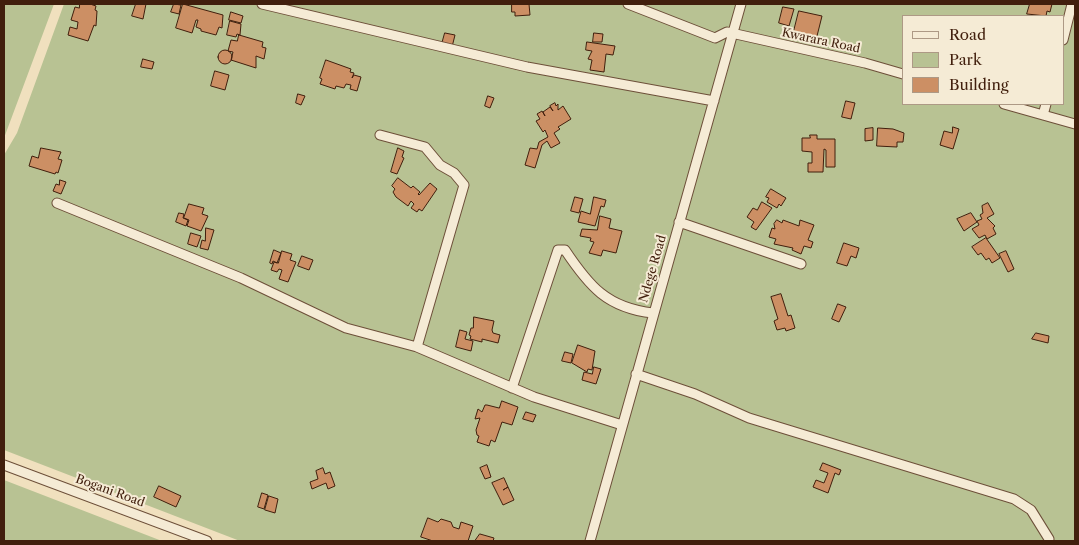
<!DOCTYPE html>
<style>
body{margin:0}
#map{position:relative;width:1079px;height:545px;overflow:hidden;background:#f0e0be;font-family:"Libre Caslon Text",serif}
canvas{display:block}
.frame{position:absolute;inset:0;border:5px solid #411f0d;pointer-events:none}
.legend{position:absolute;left:902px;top:15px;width:162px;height:90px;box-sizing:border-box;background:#f5ebd5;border:1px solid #ad9985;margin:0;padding:6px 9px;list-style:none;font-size:15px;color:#411f0d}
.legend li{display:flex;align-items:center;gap:10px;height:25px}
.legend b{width:25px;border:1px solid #ad9985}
</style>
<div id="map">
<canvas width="1079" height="545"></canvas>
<div class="frame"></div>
<ul class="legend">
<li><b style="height:6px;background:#f5ebd5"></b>Road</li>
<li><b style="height:14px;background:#b8c293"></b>Park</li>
<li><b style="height:14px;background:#cc8f64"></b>Building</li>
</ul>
</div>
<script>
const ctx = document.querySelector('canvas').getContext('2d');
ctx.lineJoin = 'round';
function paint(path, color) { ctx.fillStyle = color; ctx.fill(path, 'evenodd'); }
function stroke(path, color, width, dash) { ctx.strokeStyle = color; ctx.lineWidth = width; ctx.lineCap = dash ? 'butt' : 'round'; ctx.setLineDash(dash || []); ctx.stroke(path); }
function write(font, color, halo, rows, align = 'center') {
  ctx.font = font + ' "Libre Caslon Text",serif'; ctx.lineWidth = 4; ctx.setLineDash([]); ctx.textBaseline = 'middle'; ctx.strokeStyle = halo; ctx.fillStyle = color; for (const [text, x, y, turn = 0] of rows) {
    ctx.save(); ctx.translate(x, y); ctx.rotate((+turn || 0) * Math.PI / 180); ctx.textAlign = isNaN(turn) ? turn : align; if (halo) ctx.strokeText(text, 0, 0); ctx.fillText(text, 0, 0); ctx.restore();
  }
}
paint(new Path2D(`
 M4 4H54L4 138Z
 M64 4H1075V541H240L4 450V155L17 133ZM903 16H1063V104H903Z
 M4 480 162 541H4Z`), '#b8c293');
const building = new Path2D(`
 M80 4H90L96 6 95 10 97 11 96 26 94 25 88 41 68 35 70 27 77 29 78 22 71 20 75 7 79 8Z
 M136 4H146L143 19 132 16Z
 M174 4 181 5 179 14 171 12Z
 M183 4 223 15 222 28 219 27 216 35 201 31V29L196 27 198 20H196L192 33 176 28Z
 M512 4H529L530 15 515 16V12H512Z
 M1030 4H1052L1050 12 1047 11 1046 16 1027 14Z
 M783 7 794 9 789 26 779 23Z
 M799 11 822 16 816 40 793 35Z
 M231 12 243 16 241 23 229 20Z
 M230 21 241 24 240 35 237 34 236 37 227 35Z
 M445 33 455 35 452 47 442 44Z
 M594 33 603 34 602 42H593Z
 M239 35 263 42 262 47 266 48 264 59 256 56V68L231 60 233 52 228 51 231 40 237 41Z
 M587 42 615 46 613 55 606 54 604 72 590 70 592 60 588 59 592 51 586 50Z
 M218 57a7 7 0 1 1 14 0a7 7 0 1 1-14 0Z
 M143 59 154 62 152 69 141 67Z
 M326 60 351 69 350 72 354 73 352 78 354 75 361 77 357 91 350 89 351 85 346 84 344 88 336 86 335 89 320 84 322 79 320 78Z
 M215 71 229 75 225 90 211 86Z
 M298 94 305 96 301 105 296 103Z
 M488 96 494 98 490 108 485 106Z
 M846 101 855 103 851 119 842 117Z
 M555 103 556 106 558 104V110L563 106 571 119 558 127 560 129 554 133 560 143 551 148 547 141 542 145 535 168 525 165 530 148 537 149 539 142 548 137 545 130 543 132 536 121 540 119 537 114 542 111 545 116 543 112 550 107 553 111 550 106Z
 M953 127 959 129 953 149 940 145 944 131 952 133Z
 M873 128V140L865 141V129Z
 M878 128 893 129 904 133 903 142H897V147L877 146Z
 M810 135H817V139H835V167H826V150L824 149 823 172H808V163H812V152L802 151V138H810Z
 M41 148 61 152 58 159 62 160 58 173 56 172 55 174 29 166 32 156 38 158Z
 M398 148 404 151 402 157 404 158 397 174 391 172Z
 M398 178 411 188 413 186 420 192 418 194 419 195 430 183 437 189 422 211 419 209 417 212 411 208 414 204 411 201 408 206 396 197 393 192 395 189 392 186Z
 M60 180 66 182 61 194 53 191 56 184 59 185Z
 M771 189 786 198 781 206 779 204 777 208 767 202 769 198 766 197Z
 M575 197 583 199 579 213 571 211Z
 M594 197 606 200 604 207 601 206 595 226 578 222 581 211 590 214Z
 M762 202 772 208 756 230 751 227 754 222 747 217 753 208 757 210Z
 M988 203 994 214 987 218 995 226 993 228 996 234 987 239 985 235 979 238 972 229 979 225 977 221 982 219 980 215 983 213 982 206Z
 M189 204 204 208 202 214 208 216 201 231 187 226 189 220 184 218Z
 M179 213 184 214 183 218 188 220 186 226 176 222Z
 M971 213 977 222 964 231 957 219Z
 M600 216 611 219 609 228 622 231 616 253 603 250 601 256 589 253 594 242 590 241 591 238 580 236 582 229 597 230Z
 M777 220 782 223 783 220 799 226 800 220 814 225 808 240 813 242 811 248 804 246 801 254 792 250 793 248 774 244 776 239 769 237 772 228 775 229 774 224Z
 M206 228 214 230 208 250 200 248 202 240 205 241Z
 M191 233 201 236 197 247 188 244Z
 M986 238 1000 258 992 263 989 258 986 260 981 253 978 255 972 247Z
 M844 243 859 248 856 258 851 256 847 266 837 263Z
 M274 250 281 253 277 263 273 261 272 264 270 263Z
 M282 251 292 254 290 260 296 262 288 282 279 279 282 270 279 269 277 272 271 270 274 262 278 263Z
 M1006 251 1014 269 1008 272 999 254Z
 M302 256 313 260 309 270 298 266Z
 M781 294 788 316 791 315 795 328 786 331 785 328 777 330 774 321 778 319 771 297Z
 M838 304 846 307 839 322 832 319Z
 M474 317 494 321 492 330 493 333 500 335 498 343 482 339V342L470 339 471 336 469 335 471 328H473Z
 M460 330 467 332 465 339 473 341 471 351 456 347Z
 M1036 333 1049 336 1048 343 1032 339Z
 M578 345 595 351 592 370 588 369 587 372 572 363Z
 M565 352 573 354 571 363 562 361Z
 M594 367 601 369 596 384 582 380 584 372 592 374Z
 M502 401 518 407 512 425 502 422 495 442 491 440 489 446 477 442 479 436 477 435 476 430 480 418 475 419 478 409 482 412 485 405H487L499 408Z
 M526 412 536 415 533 422 523 419Z
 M823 463 841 470 839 475 835 473 828 493 813 487 816 480 824 483 828 473 820 470Z
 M487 465 491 477 485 479 480 468Z
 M323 468 325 474 330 472 335 486 328 489 326 483 312 489 310 482 318 479 316 471Z
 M504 478 508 487 503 490 508 487 514 500 503 505 492 483Z
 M159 486 181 496 176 507 154 497Z
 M262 493 268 495 264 509 258 507Z
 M269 496 278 499 275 513 265 510Z
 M428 518 438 522 441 519 451 522 453 527 459 529 461 522 473 526 468 541H433L421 537Z
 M480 534 494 538 493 541H475Z`);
paint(building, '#cc8f64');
stroke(building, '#411f0d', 1);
const street = new Path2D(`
 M262 4 527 67 714 101
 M628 4 715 38 727 32 865 63 903 74
 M1063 40 1072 4
 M1004 104 1075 124
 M1043 115 1046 104
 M57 203 241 278 346 328 417 347 464 185 454 173 440 165 425 147 380 135
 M679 222 801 264
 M417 347 534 397 622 425
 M636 374 695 394 749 418 1014 499 1031 510 1049 539
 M512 388 558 250H565C589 286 607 308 653 313
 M4 465 207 541
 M590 541 741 4`);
stroke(street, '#6d4f39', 11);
stroke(street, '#f5ebd5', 9);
write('12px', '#411f0d', '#f5ebd5', [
 ["Kwarara Road",821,41,12],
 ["Ndege Road",653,269,-74],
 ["Bogani Road",110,491,20]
]);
</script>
